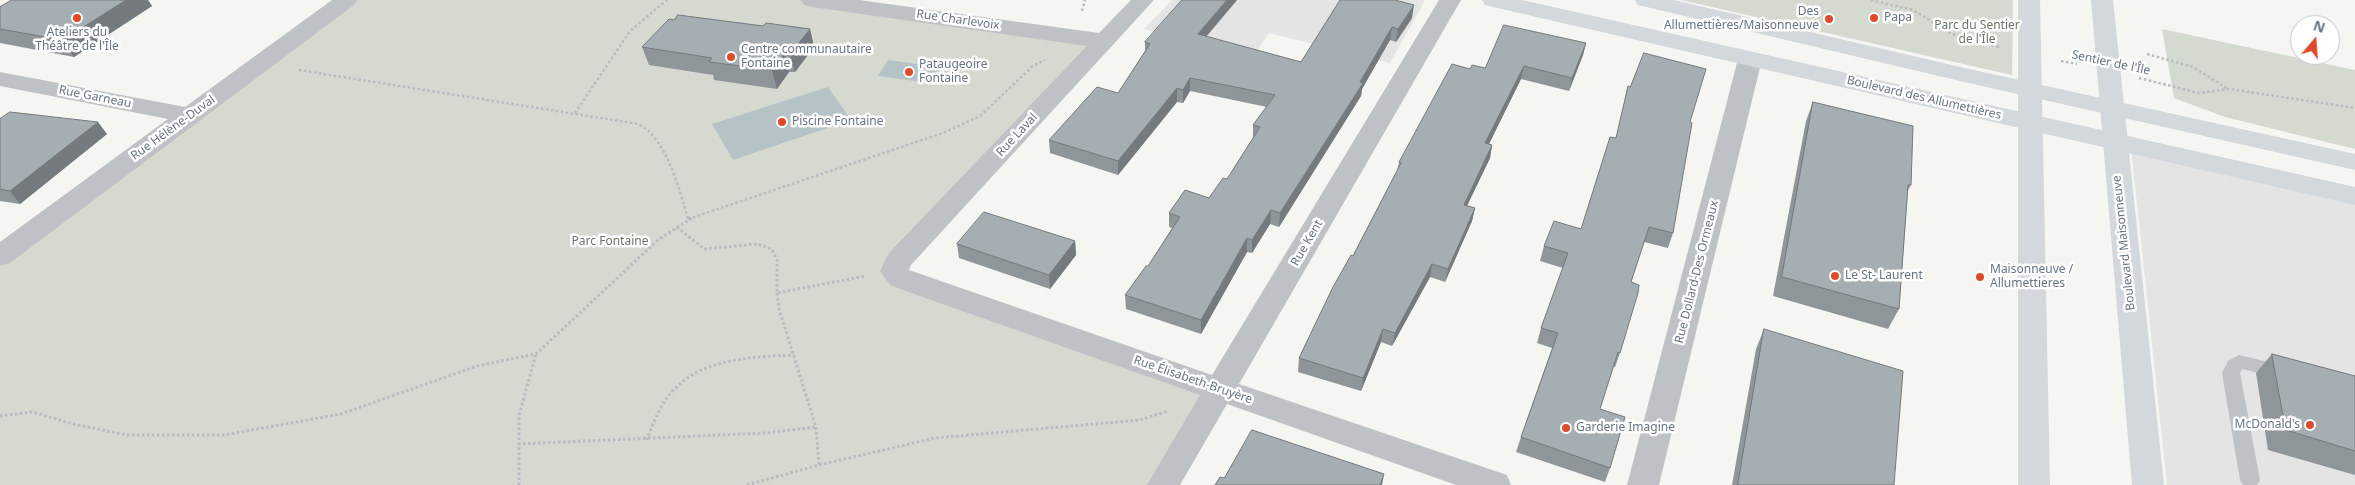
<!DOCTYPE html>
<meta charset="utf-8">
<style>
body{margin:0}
#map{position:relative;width:2355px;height:485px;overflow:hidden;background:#f5f5f2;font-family:"Noto Sans",sans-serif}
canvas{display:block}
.north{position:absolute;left:2290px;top:15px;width:50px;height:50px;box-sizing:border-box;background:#fff;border:1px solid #c1c8cd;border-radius:50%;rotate:18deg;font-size:14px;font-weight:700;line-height:20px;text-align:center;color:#657682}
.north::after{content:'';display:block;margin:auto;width:18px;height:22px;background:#dc4b2b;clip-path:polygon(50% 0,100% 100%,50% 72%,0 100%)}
</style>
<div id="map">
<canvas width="2355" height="485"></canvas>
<div class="north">N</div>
</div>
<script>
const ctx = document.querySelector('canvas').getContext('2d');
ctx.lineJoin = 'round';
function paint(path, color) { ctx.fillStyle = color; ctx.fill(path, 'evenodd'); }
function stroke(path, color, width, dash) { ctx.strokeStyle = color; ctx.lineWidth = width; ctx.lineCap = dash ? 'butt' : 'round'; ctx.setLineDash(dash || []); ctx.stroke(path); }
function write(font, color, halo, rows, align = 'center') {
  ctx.font = font + ' "Noto Sans",sans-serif'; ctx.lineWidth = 5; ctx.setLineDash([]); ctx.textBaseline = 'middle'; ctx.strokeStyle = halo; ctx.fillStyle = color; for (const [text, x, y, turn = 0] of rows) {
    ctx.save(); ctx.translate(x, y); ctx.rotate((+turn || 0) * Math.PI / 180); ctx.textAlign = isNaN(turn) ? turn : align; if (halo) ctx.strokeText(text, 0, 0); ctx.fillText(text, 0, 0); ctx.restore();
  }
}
paint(new Path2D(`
 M1172 0H1425L1390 63 1269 33 1252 58 1144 29Z
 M2131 147 2355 197V485H2167Z`), '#e3e4e3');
paint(new Path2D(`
 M346 0H812L1104 41 894 271 1220 389 1163 485H0V256Z
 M1681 0H2013L2012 75Z
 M2162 29 2355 70V149L2225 117 2174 98Z`), '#d5dad1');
paint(new Path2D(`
 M888 60 940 67 930 83 878 76Z
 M828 87 851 120 733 160 712 124Z`), '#b5c2c6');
stroke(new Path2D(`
 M1871 0 1913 10 1952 34 1999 47
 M1082 11 1085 0
 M2147 54 2193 67 2228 89
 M2061 61 2077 64
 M299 70 638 124C666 137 680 191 688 219
 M2139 78 2199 93 2229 89 2355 108
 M575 113 630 31 667 0
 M688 219 943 133 980 116 1033 66 1045 60`), '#b8bbbd', 2.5, [2.5, 2.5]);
stroke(new Path2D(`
 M677 227 704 249 758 244 772 249 777 260V293L866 276
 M777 293 779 309 816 427 819 465
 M0 416 33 412 73 424 127 435H224L341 414 477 366 536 354 658 240 692 218
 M646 440C653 425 659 408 669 395 699 358 750 357 794 355
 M518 444 765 433 816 427
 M519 485V415L536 354
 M747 485 819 465 935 438 1140 420 1168 411`), '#b8bbbd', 3, [2.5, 2.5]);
paint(new Path2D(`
 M2239 355 2289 367 2292 372 2289 377 2283 379 2242 369 2240 373 2260 480 2257 485H2243L2240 480 2222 373 2228 361Z`), '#bec2c5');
paint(new Path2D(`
 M332 0H357L354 5 10 263 0 266V242L168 119 0 86V72L185 107Z
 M801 0H859L1099 33 1131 0H1154L911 265 909 270 1212 375 1439 0H1461L1239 384 1507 475 1511 485H1456L1227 404 1180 485H1147L1200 395 903 290 890 285 880 271 889 253 1087 46 812 7 804 5Z
 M1750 52 1758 54 1762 59 1659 485H1627L1738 59 1742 54Z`), '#bec2c5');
paint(new Path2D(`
 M1482 0H1522L2355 187V205L1493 7 1485 5Z
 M1635 0H1674L1960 67 2355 154V170L1960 81 1638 5Z`), '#d3d8dc');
paint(new Path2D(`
 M2018 0H2040L2050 485H2018Z
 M2091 0H2113L2164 485H2132Z`), '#d3d8dc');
paint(new Path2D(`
 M12 0H148L152 6 74 57 0 43V7Z
 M1237 0 1206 37 1301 62 1412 18 1396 42 1390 40 1362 89 1361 96 1279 227 1270 224 1252 253 1247 252 1201 334 1126 309 1125 295 1148 266 1172 228 1169 227V213L1209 198 1227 179 1253 138V125L1267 107 1190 91 1183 103 1177 102 1118 175 1050 153 1049 140 1118 93 1145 51V42Z
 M674 20 810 29 814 47 795 72H789L777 89 714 80 713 75 649 65 642 47Z
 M1586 43 1583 55 1569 91 1521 79 1489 144 1492 145 1490 158 1467 206 1475 208 1472 221 1445 282 1430 277 1392 346 1381 342 1361 391 1298 372 1299 358 1397 171 1399 162 1470 69 1485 68Z
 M1628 86 1690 122 1673 233 1668 248 1644 242 1631 282 1620 353 1615 367H1613L1600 409 1610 468 1605 482 1516 452 1521 437 1552 348 1537 343 1541 328 1563 268 1540 261 1544 246 1581 229 1616 138Z
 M1813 102 1911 185 1908 190 1899 309 1888 329 1773 296 1806 121Z
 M0 119 107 134 20 204 0 201Z
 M1075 241 1076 255 1050 289 959 258 957 244Z
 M1764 329 1894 485H1732L1756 349Z
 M2272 354 2355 376V475L2268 450 2256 373Z`), '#8e969a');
paint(new Path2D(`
 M126 0H148L152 6 74 57 63 40Z
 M1227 0H1237L1197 47 1198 34Z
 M1414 5 1412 18 1396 42 1398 29Z
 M1392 27 1390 40 1362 89 1361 96 1279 227 1280 213 1360 82Z
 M810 29 814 47 795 72 790 54Z
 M1586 43 1583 55 1569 91 1572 78Z
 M785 53 789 72 777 89 772 70Z
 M1524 66 1521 79 1483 156 1485 143Z
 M1190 78V91L1183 103V90Z
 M1177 88V102L1118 175V161Z
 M98 122 107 134 20 204 10 191Z
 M1492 145 1490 158 1461 218 1464 205Z
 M1475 208 1472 221 1445 282 1448 269Z
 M1271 210 1270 224 1252 253V240Z
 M1247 238V252L1201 334V320Z
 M1075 241 1076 255 1050 289 1049 275Z
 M1432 264 1430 277 1392 346 1395 333Z
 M1383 329 1381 342 1361 391 1363 378Z
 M1384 474 1382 485H1380Z`), '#747a7d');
const building = new Path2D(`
 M12 0H126L63 40 0 29V7Z
 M1182 0H1227L1198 34 1301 62 1340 0H1395L1414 5 1398 29 1392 27 1360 82 1363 83 1280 213 1271 210 1252 240 1247 238 1201 320 1125 295 1146 266H1148L1180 217 1169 213 1185 190 1209 198 1223 178 1227 179 1260 127 1253 125 1275 95 1190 78 1183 90 1177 88 1118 161 1049 140 1097 87 1118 93 1150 44 1145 42Z
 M678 15 763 26 766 23 810 29 790 54 785 53 772 70 709 62 712 58 642 47 669 19 674 20Z
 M1504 25 1586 43 1572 78 1524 66 1485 143 1492 145 1464 205 1475 208 1448 269 1432 264 1395 333 1383 329 1363 378 1299 358 1333 287 1351 255 1353 256 1401 163 1399 162 1452 64 1470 69 1472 65 1485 68Z
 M1644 53 1706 69 1690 122 1692 123 1673 233 1649 227 1631 282 1639 285 1638 293 1620 353 1618 352 1600 409 1625 417 1610 468 1521 437 1558 333 1541 328 1568 253 1544 246 1554 221 1581 229 1610 137 1616 138 1628 86 1630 87Z
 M1813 102 1913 126 1911 185H1908L1899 309 1782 277Z
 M10 112 98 122 10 191 0 189V119Z
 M984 212 1075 241 1049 275 957 244Z
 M1764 329 1903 371 1894 485H1738Z
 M2272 354 2355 376V451L2286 430Z
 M1252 430 1384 474 1380 485H1215L1220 477 1224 478Z`);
paint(building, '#a5aeb3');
stroke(building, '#747a7d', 1);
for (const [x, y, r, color] of [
 [77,18,5,"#dc4b2b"],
 [1874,18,5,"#dc4b2b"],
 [1829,19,5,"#dc4b2b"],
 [731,57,5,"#dc4b2b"],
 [909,72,5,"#dc4b2b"],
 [782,122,5,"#dc4b2b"],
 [1835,276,5,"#dc4b2b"],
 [1980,277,5,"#dc4b2b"],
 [2310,425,5,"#dc4b2b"],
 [1566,428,5,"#dc4b2b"]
]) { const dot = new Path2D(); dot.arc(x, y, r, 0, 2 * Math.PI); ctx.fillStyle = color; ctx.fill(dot); stroke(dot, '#fff', 2); }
write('12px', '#657682', '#fff', [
 ["Des",1819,12,"right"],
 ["Allumettières/Maisonneuve",1819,26,"right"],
 ["Papa",1884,18],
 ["Ateliers du",77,33,"center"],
 ["Théâtre de l'Île",77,47,"center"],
 ["Centre communautaire",741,50],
 ["Fontaine",741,64],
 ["Pataugeoire",919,65],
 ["Fontaine",919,79],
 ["Piscine Fontaine",792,122],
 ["Maisonneuve /",1990,270],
 ["Allumettieres",1990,284],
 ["Le St- Laurent",1845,276],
 ["McDonald's",2300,425,"right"],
 ["Garderie Imagine",1576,428]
], 'left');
write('12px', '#657682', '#fff', [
 ["Rue Charlevoix",958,20,8],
 ["Sentier de l'Île",2111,63,12],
 ["Rue Garneau",95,97,11],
 ["Boulevard des Allumettières",1924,98,13],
 ["Rue Hélène-Duval",173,128,-36],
 ["Rue Laval",1017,135,-47],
 ["Rue Kent",1307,243,-60],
 ["Boulevard Maisonneuve",2124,243,-96],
 ["Rue Dollard-Des Ormeaux",1697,272,-76],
 ["Rue Élisabeth-Bruyère",1193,380,19]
]);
write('12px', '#697964', '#fff', [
 ["Parc du Sentier",1977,26],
 ["de l'Île",1977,40],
 ["Parc Fontaine",610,242]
]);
</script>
